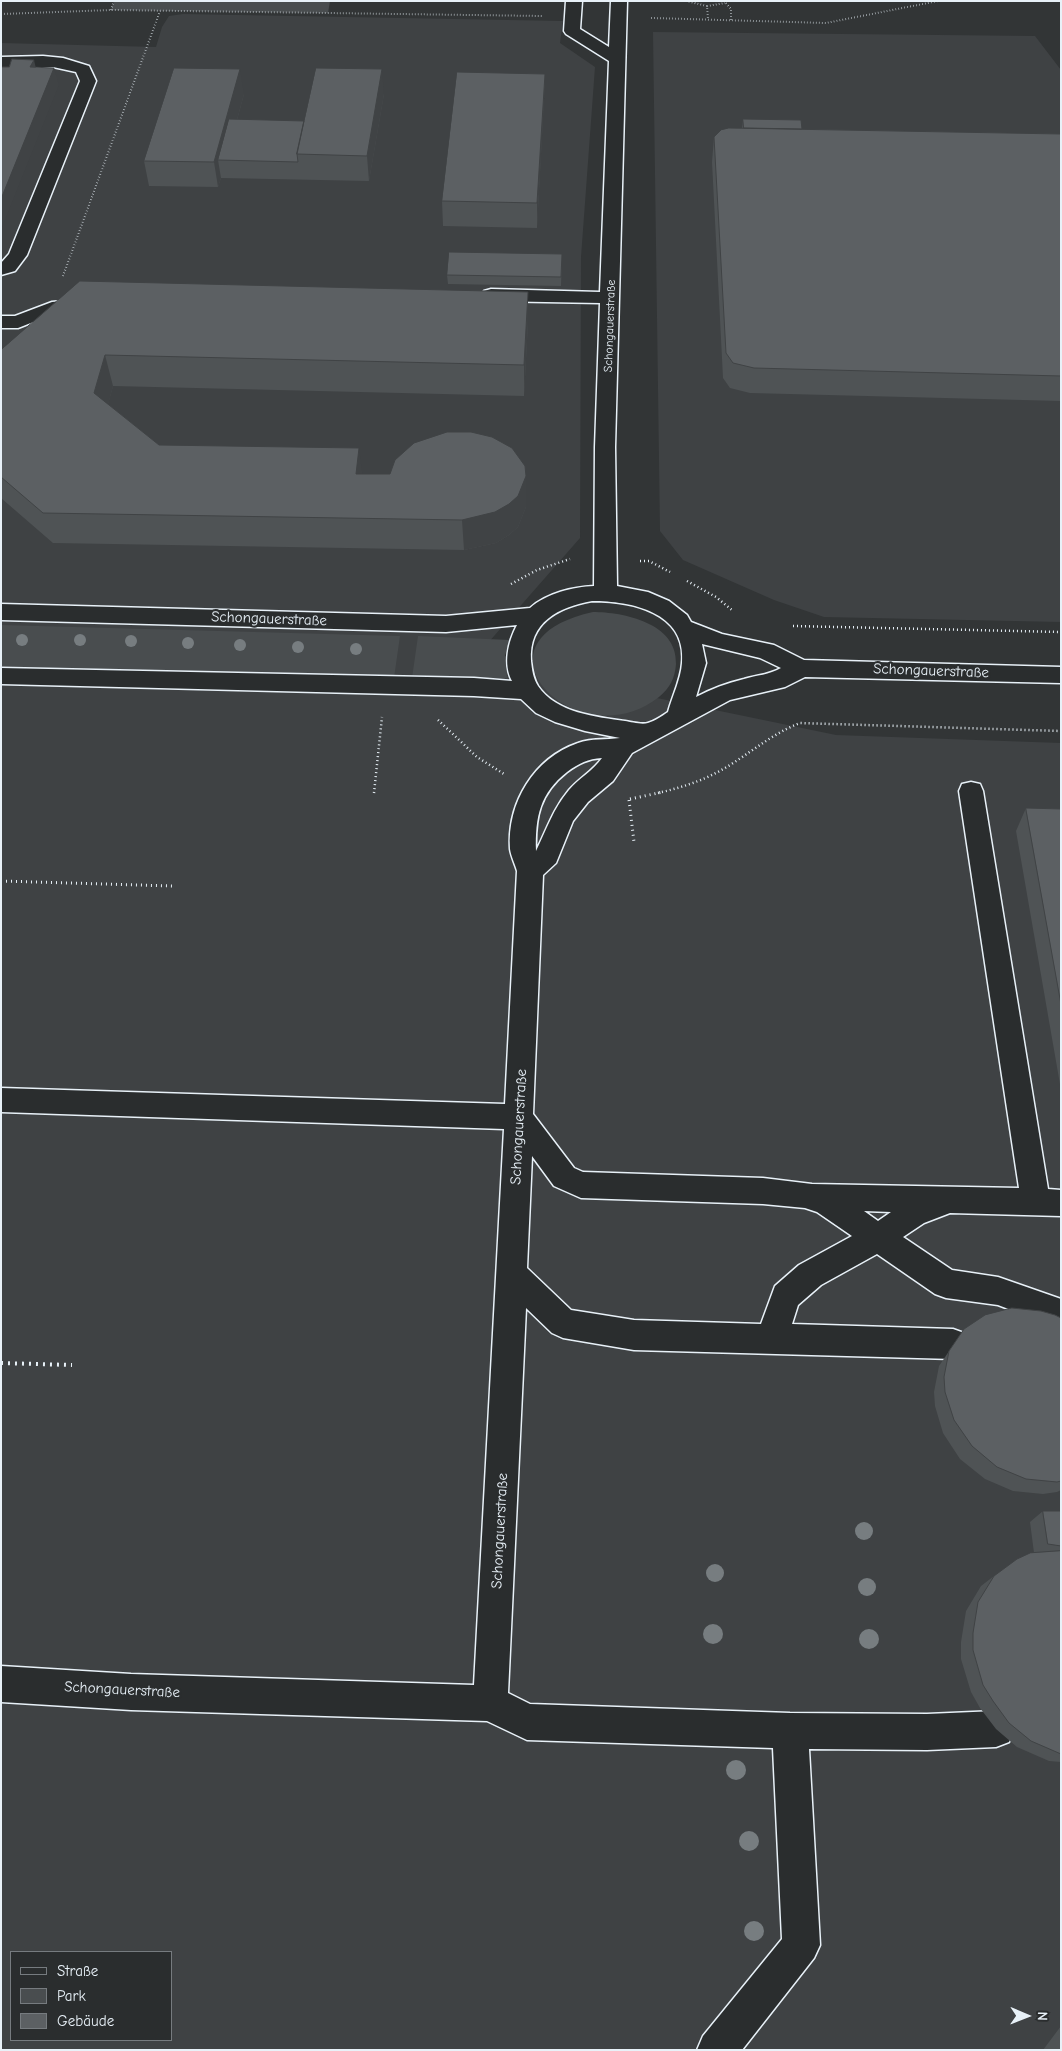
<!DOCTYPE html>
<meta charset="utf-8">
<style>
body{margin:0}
#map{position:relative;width:1062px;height:2051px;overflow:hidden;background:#323536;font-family:"Comic Neue",sans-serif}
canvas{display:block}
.frame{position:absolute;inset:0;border:2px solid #e8f1f8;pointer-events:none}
.legend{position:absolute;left:10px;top:1951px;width:162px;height:90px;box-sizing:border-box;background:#2a2d2e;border:1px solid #767b7f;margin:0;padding:6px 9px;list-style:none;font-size:15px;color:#e8f1f8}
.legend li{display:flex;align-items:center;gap:10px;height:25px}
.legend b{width:25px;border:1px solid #767b7f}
.north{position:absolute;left:1002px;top:1991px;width:50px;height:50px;-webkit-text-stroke:4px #2a2d2e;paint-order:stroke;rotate:91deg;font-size:14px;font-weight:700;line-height:20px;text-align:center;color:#e8f1f8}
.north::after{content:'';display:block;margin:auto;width:18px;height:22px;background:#e8f1f8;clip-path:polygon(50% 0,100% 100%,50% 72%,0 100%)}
</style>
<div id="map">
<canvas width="1062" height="2051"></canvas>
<div class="frame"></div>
<ul class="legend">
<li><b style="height:6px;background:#2a2d2e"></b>Straße</li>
<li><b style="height:14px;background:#494d4f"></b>Park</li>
<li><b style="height:14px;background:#5c6063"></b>Gebäude</li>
</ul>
<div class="north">N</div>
</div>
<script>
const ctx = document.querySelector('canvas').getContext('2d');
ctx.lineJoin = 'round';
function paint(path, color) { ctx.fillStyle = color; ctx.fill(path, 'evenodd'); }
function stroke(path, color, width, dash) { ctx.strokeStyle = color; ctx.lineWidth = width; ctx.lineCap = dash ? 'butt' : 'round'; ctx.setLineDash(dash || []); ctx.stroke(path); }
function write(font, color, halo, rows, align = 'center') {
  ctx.font = font + ' "Comic Neue",sans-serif'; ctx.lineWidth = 4.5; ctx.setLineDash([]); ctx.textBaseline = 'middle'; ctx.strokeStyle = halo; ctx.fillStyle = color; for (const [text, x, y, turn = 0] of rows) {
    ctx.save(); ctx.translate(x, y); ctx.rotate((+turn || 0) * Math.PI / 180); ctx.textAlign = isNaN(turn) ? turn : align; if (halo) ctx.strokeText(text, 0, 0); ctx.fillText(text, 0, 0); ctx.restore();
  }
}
paint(new Path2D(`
 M183 14 563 21 560 43 595 67 581 257 580 538 473 660 836 735 1061 743V2050H1V43L156 47 162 27 169 16ZM11 1952H171V2040H11Z
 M653 32 1035 36 1061 70V622L824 617 774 600 683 560 660 531Z`), '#3f4244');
paint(new Path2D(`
 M114 1H330L328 13 111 10Z
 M593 612C623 612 678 623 676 664 675 678 670 688 659 697 577 761 460 641 593 612Z
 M1 625 400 636 394 678 1 667Z
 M418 636 510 640 505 655 507 678H412Z`), '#494d4f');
const minor = new Path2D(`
 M566 1H582L580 29 609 47 611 1H627L615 447 617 586 648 592 669 601 687 615 691 622 722 634 774 645 804 660 1061 667V683L805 677 785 687 730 700 632 753 613 781 588 802 573 821 556 863 543 875 533 1114 574 1168 583 1172 763 1178 812 1184 1019 1188 959 791 962 784 971 782 980 784 983 791 1048 1189 1061 1190V1216L950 1213 924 1223 903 1237 952 1270 998 1277 1061 1299V1342L1050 1337 1043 1322 998 1305 946 1298 935 1294 877 1254 821 1285 798 1305 792 1324 953 1329 964 1333 969 1344 964 1355 953 1359 634 1350 563 1338 552 1333 526 1308 508 1693 530 1704 790 1713 927 1714 996 1711 1009 1716 1014 1729 1009 1742 996 1747 927 1750 809 1749 820 1945 814 1958 742 2050H697L703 2036 782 1939 773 1748 527 1740 487 1721 131 1710 1 1702V1666L131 1674 474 1685 504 1129 1 1112V1088L505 1104 517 871C515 864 511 856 510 849 507 803 534 758 578 743 591 738 606 740 620 738L585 731 555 722 536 713 521 699 474 696 1 684V668L474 678 512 681C503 664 508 642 517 625L446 632 1 620V604L446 616 530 608C547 593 573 587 594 586L595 447 600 303 491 301 484 299 481 295 484 291 491 289 600 292 609 61 566 34 564 31ZM592 601C631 601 687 612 682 663 681 679 672 697 668 712 662 716 655 721 648 723 642 725 631 722 625 721 597 717 556 713 538 686 533 678 532 670 531 661 528 622 559 607 592 601ZM702 644 760 658 781 668C769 675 757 675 744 679 727 683 711 689 696 697L706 663ZM602 758C593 771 579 778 569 790 553 809 547 829 536 851 535 817 540 793 567 772 579 763 588 759 602 758ZM532 1156 554 1186 581 1198 763 1204 805 1208 817 1212 852 1236 799 1265 775 1286 761 1324 634 1320 571 1310 527 1268ZM864 1211 891 1212 878 1221Z
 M43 56 63 58 89 66 96 81 27 255 15 271 1 275V263L9 254 80 81 76 72 53 67H1V57Z
 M84 299 91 301 94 305 91 309 56 313 18 328H1V316H15L52 302Z`);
stroke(minor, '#e8f1f8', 3);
stroke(new Path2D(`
 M686 1 707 6 708 19
 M724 1 731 9V20
 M707 6 725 3
 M111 10 114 1
 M1 14 111 10 542 16
 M651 18 826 23 938 1
 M63 276 160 11`), '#e8f1f8', 2, [0.5, 2.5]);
stroke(new Path2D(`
 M640 561H649L670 572
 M687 581 716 597 732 610
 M511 584 537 570 570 559
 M793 626 1061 632
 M438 720 477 757 504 774
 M374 793 382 717
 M658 793C684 787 708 779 730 765 754 750 774 733 800 723L1061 731`), '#e8f1f8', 2.5, [1, 3]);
stroke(new Path2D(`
 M630 799 663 792
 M629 800 634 842
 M1 881 172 886`), '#e8f1f8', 3, [1, 4]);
stroke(new Path2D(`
 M1 1363 72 1365`), '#e8f1f8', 4, [2, 5]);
paint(minor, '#2a2d2e');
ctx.fillStyle = '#777d80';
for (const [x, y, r] of [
 [22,640,6],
 [80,640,6],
 [131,641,6],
 [188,643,6],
 [240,645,6],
 [298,647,6],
 [356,649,6],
 [864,1531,9],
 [715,1573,9],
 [867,1587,9],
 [713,1634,10],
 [869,1639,10],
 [736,1770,10],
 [749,1841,10],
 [754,1931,10]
]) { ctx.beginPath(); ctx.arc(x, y, r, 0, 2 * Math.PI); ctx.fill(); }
paint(new Path2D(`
 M545 74 544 99 537 228 443 226 442 201Z
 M244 94 237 120 304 121 384 94 369 181 221 178 218 187 149 186 144 161Z
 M743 119 802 129 1061 134V401L750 393 730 388 723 378 712 162 714 137 742 128Z
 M562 254 561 286 448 284 447 275Z
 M528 292V323L524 396 113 386 108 404 159 445 362 474 526 507 518 527 509 535 496 543 464 550 53 543 1 498V350Z
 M1026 808 1061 809V1090L1016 831Z
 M1061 1318V1490L1057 1492 1043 1494 1013 1491 985 1479 960 1459 943 1433 935 1406 934 1392 939 1366 964 1329Z
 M1043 1511H1061V1762L1049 1761 1017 1747 996 1729 980 1708 971 1692 961 1659V1642L966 1611 981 1586 994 1576 1034 1553 1030 1522Z
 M1061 2026V2050H1043Z`), '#4f5355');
paint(new Path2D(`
 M34 60 38 77 30 67Z
 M54 68 59 85 1 230V199Z
 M240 69 244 94 226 160H218L221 178 218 187 214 162Z
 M382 69 384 94 369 181 367 156Z
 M545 74 544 99 537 228V203Z
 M528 292V323L524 396V365Z
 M105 355 113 386 103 424 94 393Z
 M359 448 363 479 356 474Z
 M526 476V507L518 527 509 535 496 543 464 550 462 520Z`), '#404345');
const building = new Path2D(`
 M12 59 34 60 30 67 54 68 1 199V67H9Z
 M174 68 240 69 214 162 144 161Z
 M316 68 382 69 367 156 297 154Z
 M457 72 545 74 537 203 442 201Z
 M229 119 304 121 297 154 298 162 218 160Z
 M743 119 801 120 802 129 744 128Z
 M729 128 1061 134V376L754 368 733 363 726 353 714 137 721 130Z
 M449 252 562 254 561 277 447 275Z
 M80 281 528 292 524 365 105 355 94 393 159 445 359 448 356 474H390L395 460 414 443 447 432H471L492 437 512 448 525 466 526 476 518 496 509 504 495 512 462 520 43 513 1 477V350Z
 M1026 808 1061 809V1004Z
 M1012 1308 1041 1311 1055 1315 1061 1318V1481L1057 1482 1026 1479 997 1467 972 1446 954 1420 945 1392 944 1377 949 1351 964 1329 985 1315Z
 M1043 1511H1061V1546L1048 1544Z
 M1061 1551V1754L1031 1741 1009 1723 993 1701 983 1685 973 1650V1633L978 1602 994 1576 1017 1559 1030 1553Z`);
paint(building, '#5c6063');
stroke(building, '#404345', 1);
write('12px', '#e8f1f8', '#2a2d2e', [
 ["Schongauerstraße",610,326,-88]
]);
write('15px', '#e8f1f8', '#2a2d2e', [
 ["Schongauerstraße",269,619,2],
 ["Schongauerstraße",931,671,2],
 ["Schongauerstraße",519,1127,-87],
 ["Schongauerstraße",500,1531,-87],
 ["Schongauerstraße",122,1690,3]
]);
</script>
